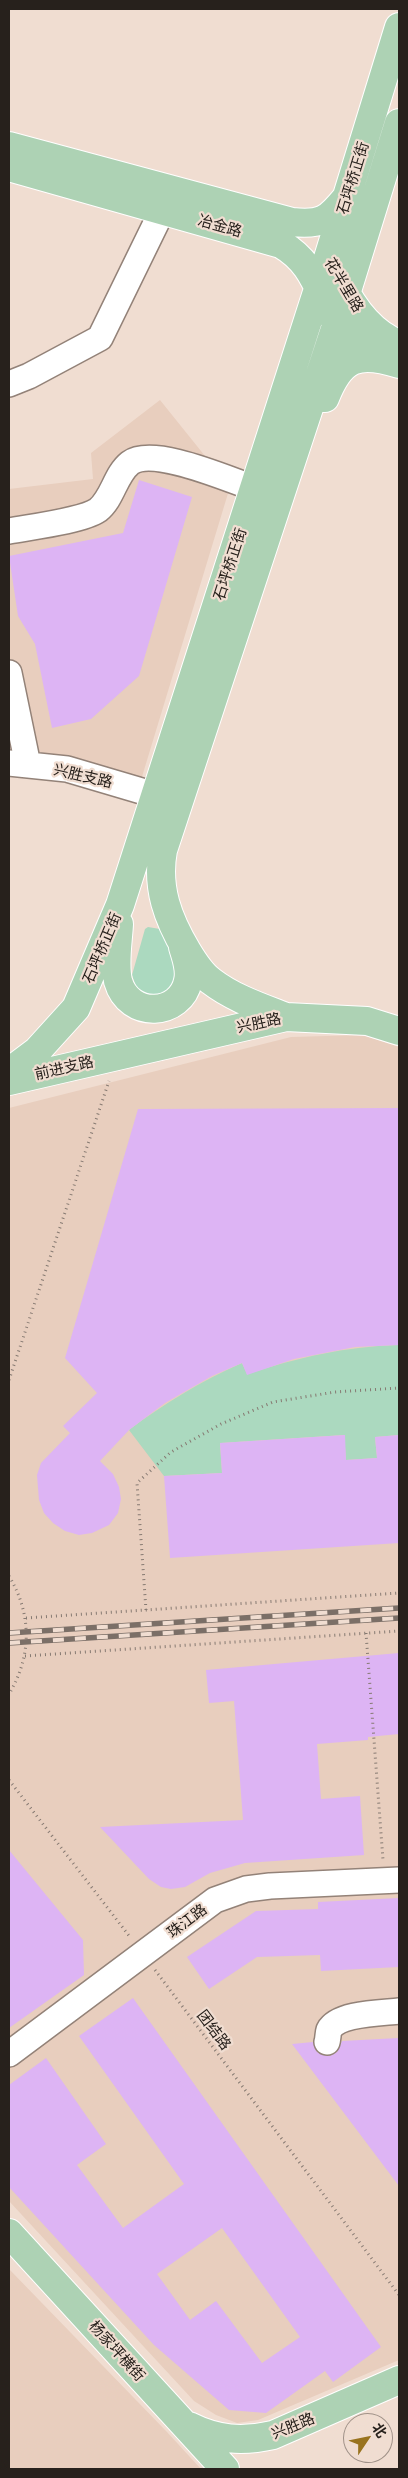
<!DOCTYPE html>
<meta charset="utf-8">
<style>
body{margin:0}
#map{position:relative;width:408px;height:2478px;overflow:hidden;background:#f0ddd1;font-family:"Exo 2","Noto Sans SC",sans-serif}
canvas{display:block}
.frame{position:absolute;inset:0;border:10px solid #27211c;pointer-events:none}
.north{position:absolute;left:343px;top:2413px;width:50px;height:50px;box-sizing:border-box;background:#f0ddd1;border:1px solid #a09289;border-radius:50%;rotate:56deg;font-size:14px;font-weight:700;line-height:20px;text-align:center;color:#27211c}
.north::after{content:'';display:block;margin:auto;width:18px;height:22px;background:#99731e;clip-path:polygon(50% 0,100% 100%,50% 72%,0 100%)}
</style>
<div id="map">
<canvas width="408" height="2478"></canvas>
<div class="frame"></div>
<div class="north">北</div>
</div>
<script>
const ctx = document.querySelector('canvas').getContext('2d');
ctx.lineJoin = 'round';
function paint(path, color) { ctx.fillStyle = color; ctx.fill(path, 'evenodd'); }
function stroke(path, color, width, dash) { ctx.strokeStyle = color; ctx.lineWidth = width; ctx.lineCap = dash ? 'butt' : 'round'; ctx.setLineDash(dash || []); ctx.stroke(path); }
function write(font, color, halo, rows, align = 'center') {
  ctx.font = font + ' "Exo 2","Noto Sans SC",sans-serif'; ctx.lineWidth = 4.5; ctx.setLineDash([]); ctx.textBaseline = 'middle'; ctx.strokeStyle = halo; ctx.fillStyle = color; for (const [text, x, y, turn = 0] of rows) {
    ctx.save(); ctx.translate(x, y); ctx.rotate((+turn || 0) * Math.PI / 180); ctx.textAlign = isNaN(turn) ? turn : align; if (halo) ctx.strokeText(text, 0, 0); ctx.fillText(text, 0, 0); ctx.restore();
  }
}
paint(new Path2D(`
 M160 400 205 456 236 467 141 780 9 755V489L93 479 91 453Z
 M363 1035 399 1047V2360L258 2420 237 2423 216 2415 194 2401 9 2201V1108L291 1037Z
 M9 2269 167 2432 201 2469H9Z`), '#e8cebe');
paint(new Path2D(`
 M148 927 160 929 180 967 167 998 138 993 132 975 145 929Z
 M399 1345V1435L375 1437 377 1458 346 1460 344 1435 220 1443 222 1473 164 1476 129 1430C165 1403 201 1381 242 1363L247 1374C301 1357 342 1347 399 1345Z`), '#abd9bf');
paint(new Path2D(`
 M139 480 192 497 139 676 91 719 52 728 35 644 18 616 9 556 123 533Z
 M399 1108V1345L355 1347 294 1359 247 1375 242 1363 212 1376 165 1403 129 1430 100 1461 113 1474 119 1487 121 1499 118 1513 109 1525 92 1533 79 1535 65 1531 53 1523 44 1513 39 1500 37 1475 41 1463 70 1433 63 1426 97 1393 65 1358 138 1109Z
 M345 1435 346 1460 377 1458 375 1437 399 1435V1543L170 1558 164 1476 222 1473 220 1443Z
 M399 1653V1734L368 1737V1740L317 1744 321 1799 360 1796 364 1855 245 1863 210 1873 185 1887 171 1889 161 1887 149 1879 100 1827 243 1820 234 1701 209 1703 206 1670Z
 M9 1850 83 1940 84 1975 9 2028Z
 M399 1898V1967L321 1971 320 1955 257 1957 209 1989 187 1957 256 1911 318 1909V1902Z
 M133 1998 381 2347 333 2382 325 2371 266 2413 229 2410 154 2345 9 2187V2085L46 2058 106 2144 77 2165 123 2228 184 2184 79 2036ZM222 2228 300 2337 262 2363 216 2301 190 2320 157 2274Z
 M399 2038V2186L292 2044 313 2042 317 2052 330 2056 337 2052 342 2041Z`), '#ddb4f4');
const minor = new Path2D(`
 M9 384 29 376 100 338 163 209
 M9 531C30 527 82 521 98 510 113 498 115 475 130 463 153 446 227 479 254 488
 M9 673 28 765
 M9 763 67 769 155 795
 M327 2042C328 2039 328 2033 329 2030 338 2013 382 2013 399 2011
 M9 2054 215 1900 246 1889 270 1886 399 1880`);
const major = new Path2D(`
 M9 146 292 222C322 225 328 220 346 198
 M9 167 281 244C315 264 317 291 336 322 347 339 364 349 381 358
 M340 281C353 308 371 333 399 344
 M325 398C341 357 358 351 399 364
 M119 924C118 942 114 963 118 981 129 1020 181 1016 188 981 191 969 186 958 183 947
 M286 1017C260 1007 233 998 211 981 201 974 193 961 187 951 168 919 156 888 163 850L337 323 399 123
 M9 1072 37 1051 76 1008 120 905 328 258 399 27
 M9 1081 286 1017 367 1021 399 1031
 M9 2233 225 2469
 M189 2426C217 2440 242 2442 273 2435L399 2380`);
stroke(minor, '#938278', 28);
stroke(major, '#fff', 30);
stroke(new Path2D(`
 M9 1380 109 1081
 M9 1576C32 1614 32 1656 9 1694
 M146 1610 137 1483 171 1452 221 1424 273 1402 335 1392 399 1388
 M26 1618 399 1593
 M366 1633 383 1860
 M25 1656 399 1631
 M9 1780 130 1937
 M155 1970 399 2295`), '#867a72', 3, [1, 4]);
stroke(minor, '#fff', 25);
stroke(major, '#add2b4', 28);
const rail = new Path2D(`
 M9 1633 399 1608
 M9 1643 399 1618`);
stroke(rail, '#7b6f67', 5.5);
stroke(rail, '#f0ddd1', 4, [11]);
write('15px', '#27211c', '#f0ddd1', [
 ["石坪桥正街",353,178,-73],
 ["冶金路",220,226,16],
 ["花半里路",344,285,59],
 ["石坪桥正街",230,564,-72],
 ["兴胜支路",83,776,13],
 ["石坪桥正街",102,948,-67],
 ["兴胜路",259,1023,-12],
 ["前进支路",64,1068,-13],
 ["珠江路",187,1921,-37],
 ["团结路",214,2030,53],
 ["杨家坪横街",117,2351,48],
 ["兴胜路",293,2426,-22]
]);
</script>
